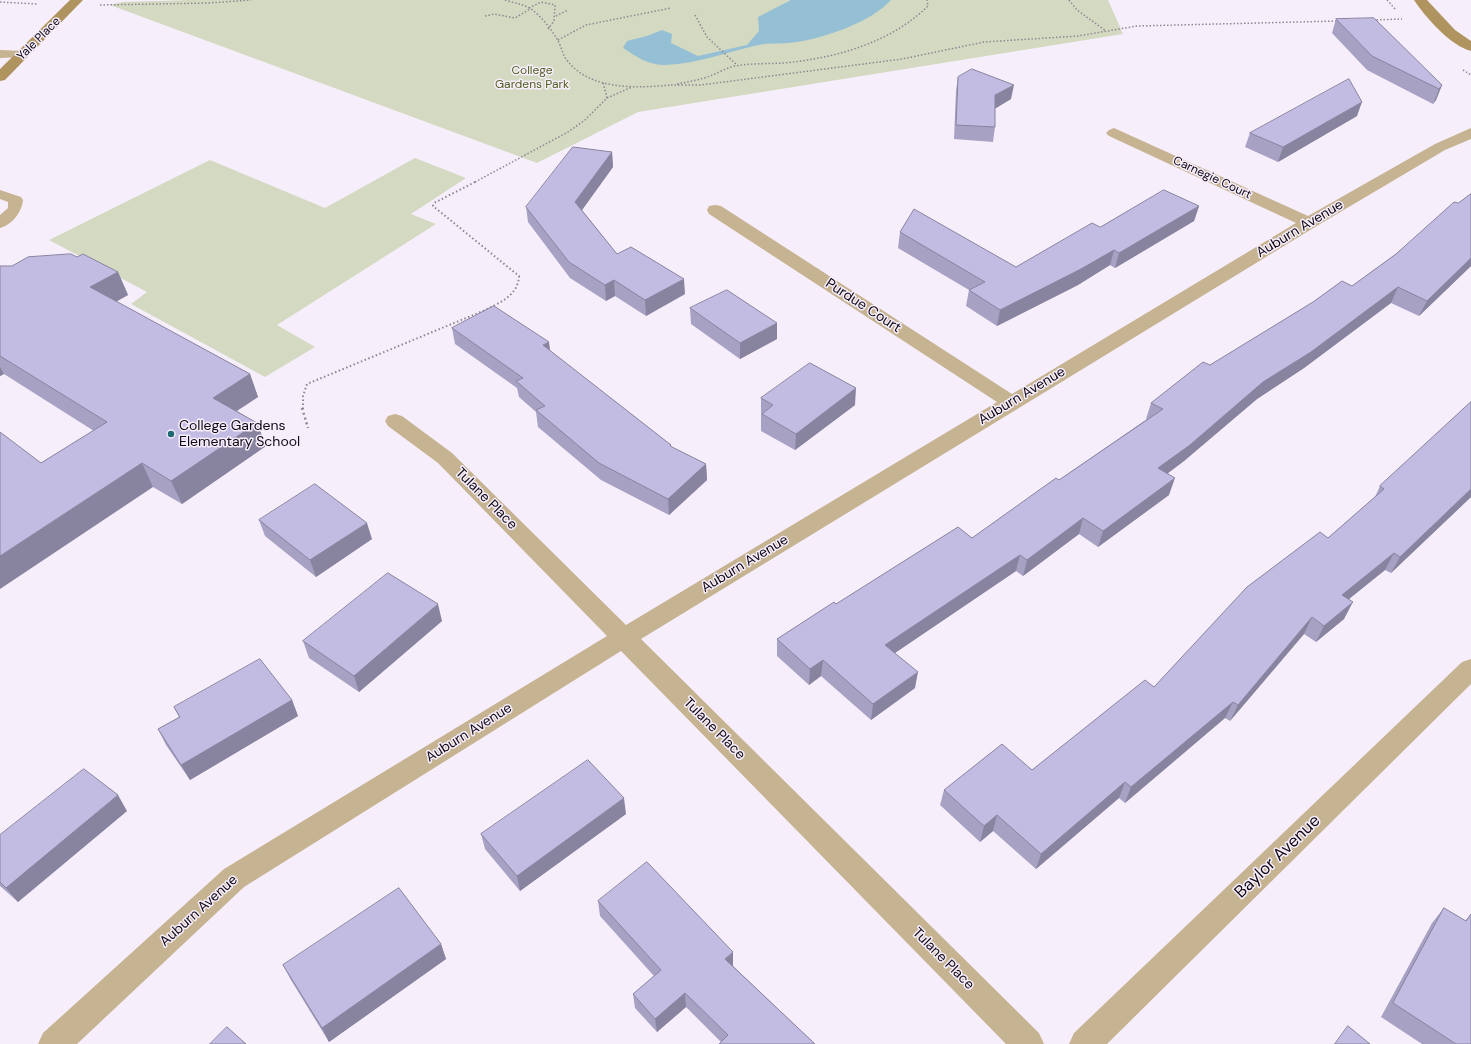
<!DOCTYPE html>
<style>
body{margin:0}
canvas{display:block;background:#f7eefc}
</style>
<canvas width="1471" height="1044"></canvas>
<script>
const ctx = document.querySelector('canvas').getContext('2d');
ctx.lineJoin = 'round';
function paint(path, color) { ctx.fillStyle = color; ctx.fill(path, 'evenodd'); }
function stroke(path, color, width, dash) { ctx.strokeStyle = color; ctx.lineWidth = width; ctx.lineCap = dash ? 'butt' : 'round'; ctx.setLineDash(dash || []); ctx.stroke(path); }
function write(font, color, halo, rows, align = 'center') {
  ctx.font = font + ' "DM Sans",sans-serif'; ctx.lineWidth = 3; ctx.setLineDash([]); ctx.textBaseline = 'middle'; ctx.strokeStyle = halo; ctx.fillStyle = color; for (const [text, x, y, turn = 0] of rows) {
    ctx.save(); ctx.translate(x, y); ctx.rotate((+turn || 0) * Math.PI / 180); ctx.textAlign = isNaN(turn) ? turn : align; if (halo) ctx.strokeText(text, 0, 0); ctx.fillText(text, 0, 0); ctx.restore();
  }
}
paint(new Path2D(`
 M189 0H1108L1123 34 638 112 537 163 110 5 123 2Z
 M415 158 466 178 411 214 436 224 277 325 315 347 265 377 131 304 147 292 49 240 210 160 325 208Z`), '#d4dac1');
paint(new Path2D(`
 M791 0H891C871 22 827 37 797 42 786 44 775 43 764 44 731 50 699 64 665 65 648 65 637 57 623 48L627 41 647 36 662 30 672 34 671 43 698 56 747 45 759 31 758 17Z`), '#94bfd5');
stroke(new Path2D(`
 M505 0C514 3 523 4 531 9 541 16 551 29 557 39 561 45 562 53 566 59 589 91 637 88 672 85
 M1069 0 1077 10 1106 31
 M1387 0 1396 10
 M0 2 37 4
 M100 5 208 3 251 0
 M529 8 541 2 555 5 554 21 548 29
 M695 15 707 37 738 66
 M485 16 494 14 515 18 530 9
 M556 16 568 10
 M1373 20 1402 19
 M558 40 586 25 671 8
 M1463 70 1471 75
 M677 84C688 82 699 80 710 76 718 73 726 68 735 66 751 63 768 64 784 63 836 58 890 43 928 6L927 0
 M671 85H701L902 59 984 42 1078 36 1137 26 1338 21
 M607 98 632 87
 M475 182 568 132 585 120 607 98 603 82`), '#8e8693', 1.5, [1.5, 2]);
stroke(new Path2D(`
 M303 409V396L307 384 483 311C499 303 518 296 519 276L433 206 434 203 477 181`), '#8e8693', 2, [1.5, 2.5]);
stroke(new Path2D(`
 M302 408 308 428`), '#8e8693', 2.5, [2, 3]);
paint(new Path2D(`
 M0 50 27 51 29 54 27 57 0 58Z
 M0 190 21 197 23 200C22 212 12 225 0 228V215L8 208V202L0 199Z`), '#c6b391');
paint(new Path2D(`
 M1114 128 1308 216 1435 144 1471 128V139L1445 150 1315 227 641 639 1039 1033 1044 1044H1006L621 651 244 887 77 1044H38L43 1033 224 869 607 636 438 463 388 426 385 421 388 416 395 414 402 416 452 453 626 625 997 402 709 214 707 210 709 206 715 205 721 206 1012 394 1296 223 1109 136 1106 133 1109 130Z
 M1471 659V684L1107 1044H1069L1074 1033 1462 662Z`), '#c6b391');
paint(new Path2D(`
 M70 0H83L5 80 0 81V69Z
 M1414 0H1427L1455 30 1471 41V51C1451 46 1425 17 1414 0Z`), '#b0945f');
paint(new Path2D(`
 M1336 19 1442 85 1436 100 1433 104 1367 70 1332 33Z
 M958 77 1011 99 995 108V127L993 142 954 139 956 91Z
 M1357 116 1278 162 1245 147 1250 133Z
 M612 152 613 167 582 210 617 254 685 294 646 316 615 296 606 301 570 278 528 222 526 207Z
 M1471 194V266L1419 316 1391 303 1304 368 1257 399 1184 461 1167 474 1169 495 1098 547 1079 534 1023 576 1016 571 895 653 915 688 871 720 821 676 809 685 777 656V639L836 604 972 538 1059 480 1147 419H1146L1151 403 1210 365 1352 286 1396 254 1458 203Z
 M1199 206 1194 221 1115 268 1110 265 1078 285 997 326 966 306 969 290 898 248 900 232 1016 267 1100 227Z
 M77 257 118 272 128 295 116 302 250 374 258 397 237 411 257 423 266 446 182 504 153 487 41 463 94 431 4 374 0 376V266H12Z
 M690 308 777 339 740 359 691 324Z
 M452 328 550 351 671 445V447L706 464 707 480 669 515 601 480 538 427 536 412 519 397 517 388 455 344Z
 M761 398 855 405 795 450 761 431Z
 M1471 402V497L1391 573 1385 570 1349 599 1344 619 1316 642 1304 634 1230 721 1225 718 1125 803 1119 798 1036 869 993 831 980 842 940 805 944 790 1032 770 1154 687 1328 538 1375 497 1380 486Z
 M259 520 372 539 316 577 265 536Z
 M442 621 359 692 309 658 303 641Z
 M292 700 298 716 190 780 166 745 158 729 179 717 174 707Z
 M127 811 18 902 0 886V835Z
 M626 814 520 891 485 849 481 834Z
 M598 901 733 966 815 1044 721 1042 686 1007 657 1032 635 1008 633 994 654 976 600 916Z
 M1444 908 1465 921 1471 914V1044H1422L1381 1017 1432 923Z
 M441 944 446 959 329 1042 291 980 283 965Z`), '#a7a2c3');
paint(new Path2D(`
 M1014 85 1011 99 993 110 995 95Z
 M1442 85 1436 100 1433 104 1439 89Z
 M1362 102 1357 116 1278 162 1283 147Z
 M612 152 613 167 577 217 575 202Z
 M1199 206 1194 221 1115 268 1119 253Z
 M1114 250 1110 265 1078 285 997 326 1000 310Z
 M1471 258V266L1419 316 1427 301Z
 M118 272 128 295 100 310 90 287Z
 M684 279 685 294 646 316 645 300Z
 M614 280 615 296 606 301 605 285Z
 M1398 287 1391 303 1304 368 1257 399 1184 461 1152 485 1158 468 1263 382Z
 M777 323V339L740 359V343Z
 M549 342 551 358 543 345Z
 M0 367 4 374 0 376Z
 M250 374 258 397 221 421 213 398Z
 M856 388 855 405 795 450 796 434Z
 M257 423 266 446 182 504 171 481Z
 M142 463 153 487 0 589V556Z
 M706 464 707 480 669 515 668 499Z
 M1175 478 1169 495 1098 547 1103 531Z
 M1471 489V497L1391 573 1400 557Z
 M1083 518 1079 534 1023 576 1027 560Z
 M367 523 372 539 316 577 310 560Z
 M1394 553 1385 570 1334 611 1342 595Z
 M1020 555 1016 571 883 661 885 645Z
 M1353 602 1344 619 1316 642 1324 626Z
 M438 604 442 621 359 692 354 676Z
 M1312 617 1304 634 1230 721 1238 705Z
 M823 660 821 676 809 685 810 669Z
 M918 672 915 688 871 720 873 704Z
 M292 700 298 716 190 780 181 765Z
 M1233 702 1225 718 1125 803 1131 787Z
 M1125 782 1119 798 1036 869 1041 854Z
 M118 795 127 811 18 902 6 888Z
 M624 798 626 814 520 891 517 876Z
 M997 815 993 831 980 842 984 826Z
 M441 944 446 959 329 1042 322 1028Z
 M733 952V966L725 973V959Z
 M685 993 686 1007 657 1032 655 1019Z`), '#88849f');
const building = new Path2D(`
 M1374 18 1442 85 1439 89 1372 56 1336 19Z
 M972 69 1014 85 995 95V127L956 125 958 77Z
 M1349 79 1362 102 1283 147 1250 133Z
 M573 147 612 152 575 202 617 254 631 247 684 279 645 300 614 280 605 285 569 262 526 207Z
 M1164 190 1199 206 1119 253 1114 250 1081 269 1000 310 969 290 985 282 900 232 914 209 1016 267 1092 223 1100 227Z
 M1471 194V258L1427 301 1398 287 1311 352 1263 382 1190 445 1158 468 1175 478 1103 531 1083 518 1027 560 1020 555 885 645 918 672 873 704 823 660 810 669 777 639 834 602 836 604 958 527 972 538 1056 478 1059 480 1163 409 1151 403 1203 362 1210 365 1313 302 1342 281 1352 286 1396 254 1454 202 1458 203Z
 M71 254 77 257 83 254 118 272 90 287 250 374 213 398 257 423 171 481 142 463 0 556V432L41 463 107 422 0 356V266H12L28 257Z
 M727 290 777 323 740 343 690 308Z
 M494 306 549 342 543 345 671 445 670 446 706 464 668 499 599 463 536 410 545 406 516 381 523 378 452 328Z
 M810 363 856 388 796 434 762 414 773 405 761 398Z
 M1471 402V489L1400 557 1394 553 1342 595 1353 602 1324 626 1312 617 1238 705 1233 702 1131 787 1125 782 1041 854 997 815 984 826 944 790 1002 744 1032 770 1145 680 1154 687 1247 587 1320 532 1328 538 1384 489 1380 486Z
 M315 484 367 523 310 560 259 520Z
 M388 573 438 604 354 676 303 641Z
 M260 659 292 700 181 765 158 729 180 717 174 707Z
 M588 760 624 798 517 876 481 834Z
 M84 769 118 795 6 888 0 882V835Z
 M647 862 733 952 725 959 815 1044H719L728 1035 685 993 655 1019 633 994 661 970 598 901Z
 M399 888 441 944 322 1028 283 965Z
 M1444 908 1466 921 1471 914V1044H1456L1393 1003Z
 M1348 1026 1370 1044H1335Z
 M227 1027 246 1044H210Z`);
paint(building, '#c2bce3');
stroke(building, '#88849f', 1);
for (const [x, y, r, color] of [
 [171,434,4,"#1d6872"]
]) { const dot = new Path2D(); dot.arc(x, y, r, 0, 2 * Math.PI); ctx.fillStyle = color; ctx.fill(dot); stroke(dot, '#f7eefc', 1.5); }
write('12px', '#0f0813', '#f7eefc', [
 ["Yale Place",39,39,-45],
 ["Carnegie Court",1212,178,25]
]);
write('12px', '#535d20', '#f7eefc', [
 ["College",532,71],
 ["Gardens Park",532,85]
]);
write('14px', '#0f0813', '#f7eefc', [
 ["Auburn Avenue",1300,229,-31],
 ["Purdue Court",863,306,33],
 ["Auburn Avenue",1022,396,-31],
 ["Tulane Place",486,499,45],
 ["Auburn Avenue",745,564,-31],
 ["Tulane Place",714,729,45],
 ["Auburn Avenue",469,733,-32],
 ["Auburn Avenue",199,911,-42],
 ["Tulane Place",943,959,45]
]);
write('14px', '#0f0813', '#f7eefc', [
 ["College Gardens",179,426],
 ["Elementary School",179,442]
], 'left');
write('17px', '#0f0813', '#f7eefc', [
 ["Baylor Avenue",1278,857,-44]
]);
</script>
